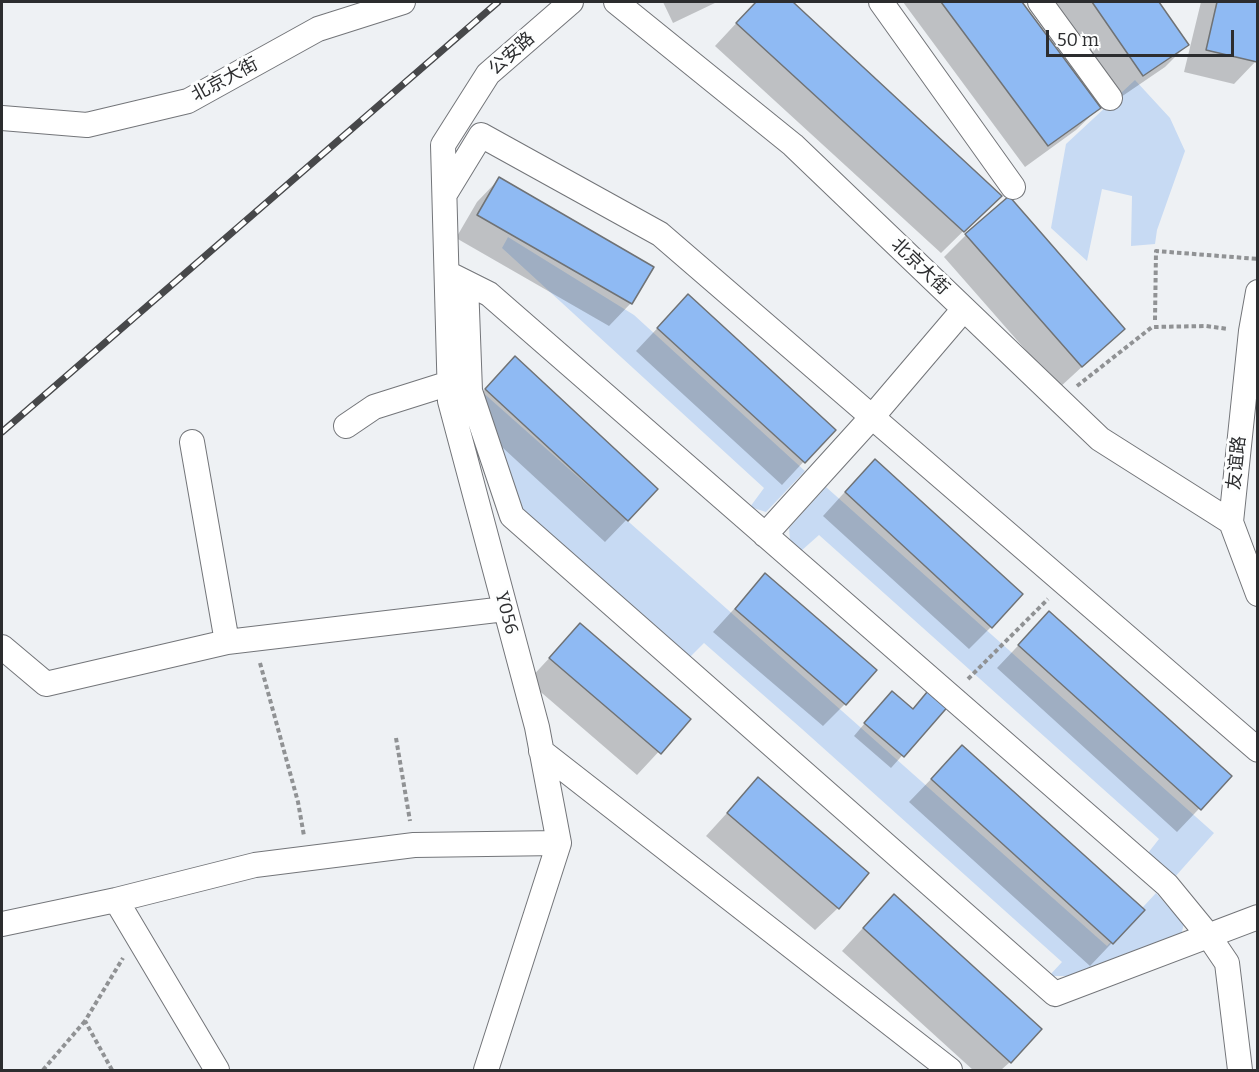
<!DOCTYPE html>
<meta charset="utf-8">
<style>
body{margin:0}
#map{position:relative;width:1259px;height:1072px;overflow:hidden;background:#eef1f4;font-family:Bitter,serif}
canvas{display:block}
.frame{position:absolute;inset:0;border:3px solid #2c2d2f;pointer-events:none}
.scale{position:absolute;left:1046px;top:30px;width:188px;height:27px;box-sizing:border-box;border:3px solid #2c2d2f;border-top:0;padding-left:8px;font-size:18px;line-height:21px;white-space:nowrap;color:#2c2d2f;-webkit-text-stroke:4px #fdfefe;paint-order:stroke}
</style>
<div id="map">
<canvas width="1259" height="1072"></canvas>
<div class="frame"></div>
<div class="scale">50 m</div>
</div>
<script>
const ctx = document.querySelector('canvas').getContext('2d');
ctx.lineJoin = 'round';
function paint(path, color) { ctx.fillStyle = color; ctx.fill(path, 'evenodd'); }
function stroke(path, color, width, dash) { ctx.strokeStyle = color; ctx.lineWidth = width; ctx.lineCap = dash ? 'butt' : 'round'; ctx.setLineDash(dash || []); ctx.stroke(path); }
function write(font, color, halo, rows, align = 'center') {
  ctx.font = font + ' Bitter,"Noto Sans SC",serif'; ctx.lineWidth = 6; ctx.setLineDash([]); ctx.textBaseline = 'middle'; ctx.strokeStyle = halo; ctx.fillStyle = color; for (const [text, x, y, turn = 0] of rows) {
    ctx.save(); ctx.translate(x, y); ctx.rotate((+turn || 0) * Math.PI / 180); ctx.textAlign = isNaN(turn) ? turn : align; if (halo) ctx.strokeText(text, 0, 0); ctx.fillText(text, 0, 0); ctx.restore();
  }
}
paint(new Path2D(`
 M1135 80 1170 118 1185 151 1157 230 1155 244 1131 246 1132 196 1102 189 1087 261 1051 228 1066 144Z
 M508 237 634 315 805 471 766 512 750 507 764 488 502 248Z
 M480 390 1107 946 1156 893 1184 924 1181 935 1072 976H1049L1062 962 802 729 704 643 687 660 518 511Z
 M826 487 1214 833 1174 878 1148 853 1159 839 819 535 801 551 790 540 789 528Z`), '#c7daf3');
paint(new Path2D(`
 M663 2H717L673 23Z
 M756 2H790L999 196 941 253 715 46Z
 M903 2H1020L1099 108 1076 130 1025 167Z
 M1055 2H1157L1187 45 1165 67 1121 97Z
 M1201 2H1258L1256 61 1234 84 1184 72Z
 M499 179 631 303 609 326 456 238 477 202Z
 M966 235 1123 329 1059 388 944 257Z
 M666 319 833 430 782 485 636 351Z
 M493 381 656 489 605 542 464 412Z
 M853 483 991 627 969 649 823 516Z
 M765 575 845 704 823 726 713 632Z
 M1049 613 1230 776 1177 832 997 668Z
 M580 625 689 719 637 775 528 681Z
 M921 700 949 703 891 768 854 736 880 705 912 710Z
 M962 747 1143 910 1090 966 909 802Z
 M758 779 838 908 815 930 706 836Z
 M872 918 1010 1062 1001 1070H973L842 951Z`), '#0003');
const building = new Path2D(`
 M756 2H793L1002 196 964 232 736 23Z
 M941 2H1022L1101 108 1048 146Z
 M1092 2H1159L1189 45 1143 76Z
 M1217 2H1258L1257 62 1206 50Z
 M499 177 654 267 632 304 477 215Z
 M1009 196 1125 329 1082 367 965 234Z
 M688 294 836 430 805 463 657 328Z
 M515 356 658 489 628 521 485 389Z
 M875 459 1023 594 992 628 845 492Z
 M765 573 877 670 846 705 735 609Z
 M1049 611 1232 776 1201 810 1018 645Z
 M580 623 691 719 661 754 549 658Z
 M932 686 951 703 904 757 864 723 892 691 913 709Z
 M962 745 1145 910 1113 944 931 779Z
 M758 777 869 873 839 909 727 813Z
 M894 894 1042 1029 1011 1063 863 928Z`);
paint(building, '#8fbaf3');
stroke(building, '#6f7275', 1.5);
const minor = new Path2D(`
 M616 2 793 145 1100 439 1231 522
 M881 2 1013 187
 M1040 2 1110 98
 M2 118 87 125 188 101 318 29 403 2
 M445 194 481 135 660 234 1258 750
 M447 273 489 294 1167 885 1208 935 1227 963 1240 1070
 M466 283 470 391 512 516 1055 994 1258 917
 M1258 292 1251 331 1231 522 1258 594
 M346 426 374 407 450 383
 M192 442 227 642
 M765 535 872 417 964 309
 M2 647 46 684 227 642 505 609
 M541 751 950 1070
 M116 900 217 1070
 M2 924 116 900 255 865 414 845 559 843
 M486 1070 559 843 537 727 450 401 443 145 488 74 571 2`);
stroke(minor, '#737579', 26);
stroke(new Path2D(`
 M1155 320 1156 251 1258 259
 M1077 386 1152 327 1206 326 1228 329
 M260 663 298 802 304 836
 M968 679 1048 599
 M396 738 410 821
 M43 1070 85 1021
 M112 1070 85 1021 123 958`), '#909294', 4, [4.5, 3]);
stroke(minor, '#fff', 24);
const rail = new Path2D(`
 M2 432 498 2`);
stroke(rail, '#47484a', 7);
stroke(rail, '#fdfefe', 4.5, [14]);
write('18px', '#2c2d2f', '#fdfefe', [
 ["公安路",512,54,-42],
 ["北京大街",225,80,-28],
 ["北京大街",920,267,44],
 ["友谊路",1237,463,-84],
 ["Y056",506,613,75]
]);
</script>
